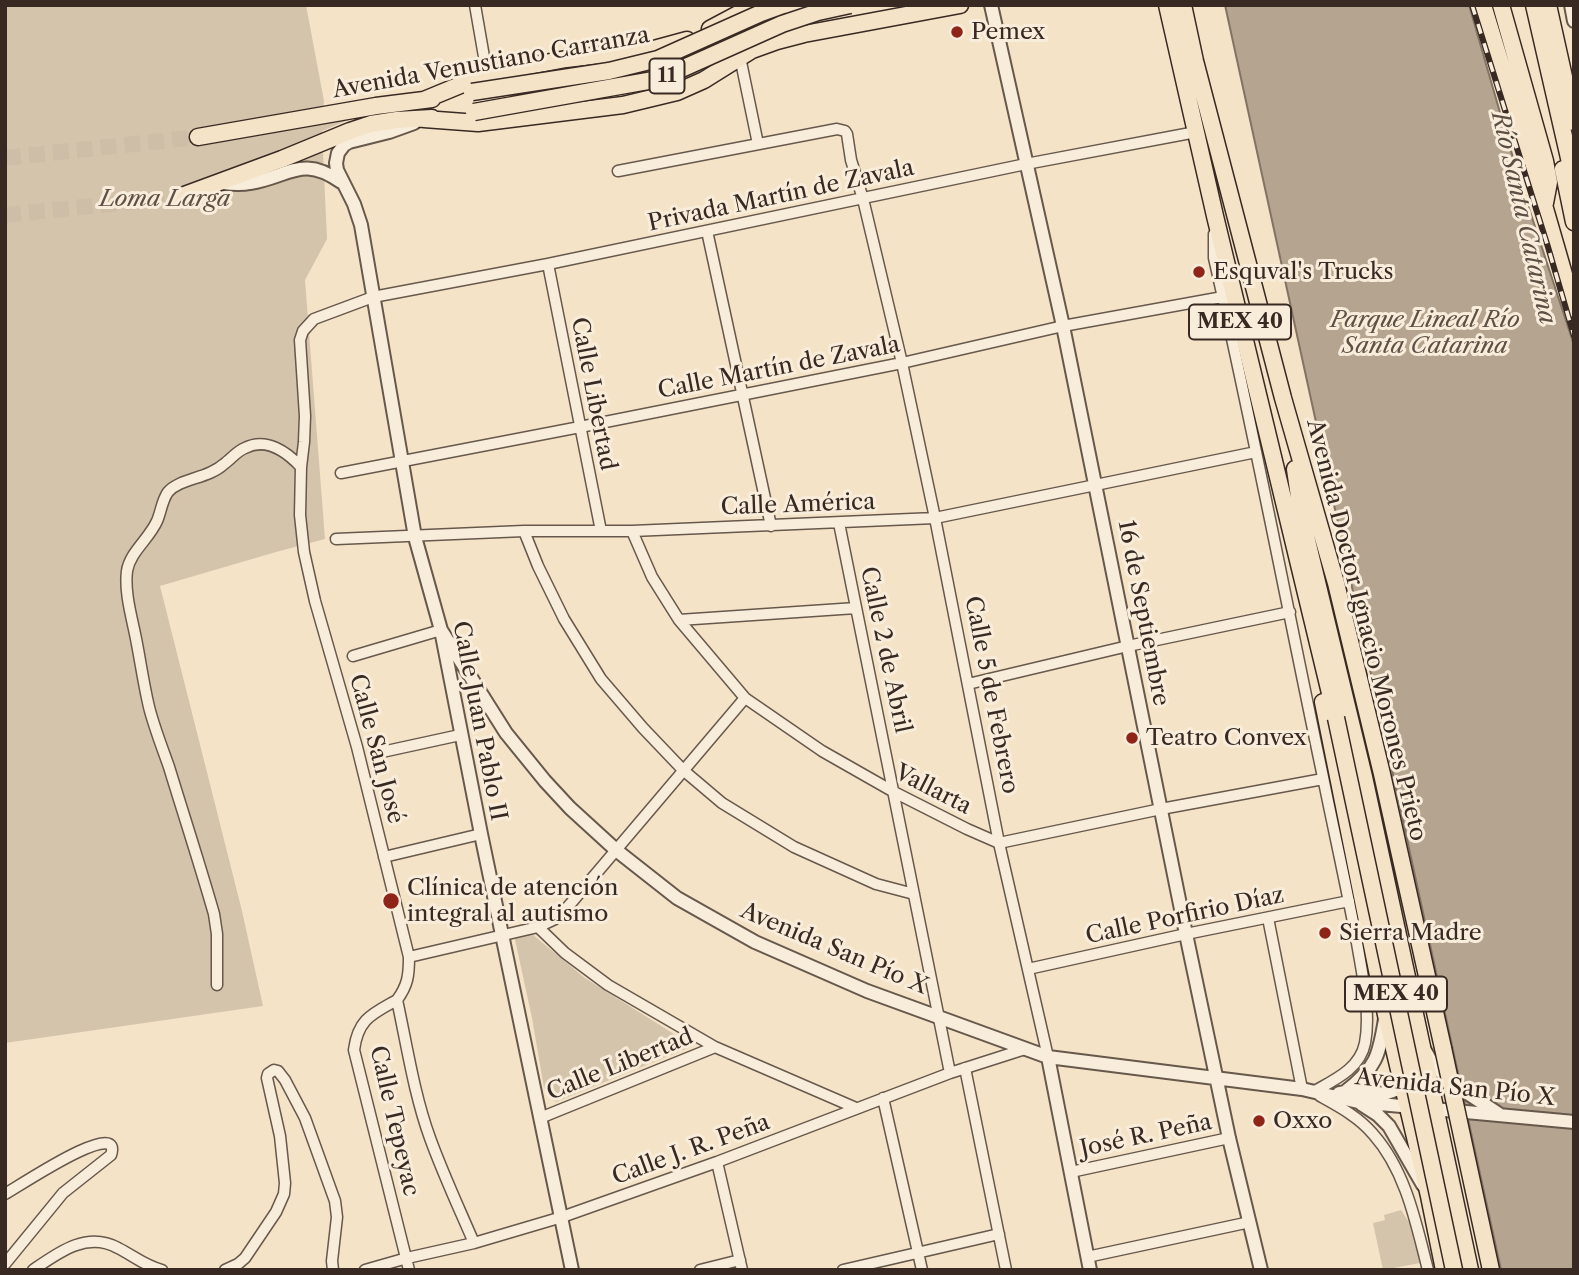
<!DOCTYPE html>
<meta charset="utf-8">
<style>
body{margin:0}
#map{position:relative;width:1579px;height:1275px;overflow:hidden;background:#f5e3c8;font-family:"Libre Caslon Text",serif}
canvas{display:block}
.frame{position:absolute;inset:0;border:7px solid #382a23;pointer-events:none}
</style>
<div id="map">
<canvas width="1579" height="1275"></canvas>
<div class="frame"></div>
</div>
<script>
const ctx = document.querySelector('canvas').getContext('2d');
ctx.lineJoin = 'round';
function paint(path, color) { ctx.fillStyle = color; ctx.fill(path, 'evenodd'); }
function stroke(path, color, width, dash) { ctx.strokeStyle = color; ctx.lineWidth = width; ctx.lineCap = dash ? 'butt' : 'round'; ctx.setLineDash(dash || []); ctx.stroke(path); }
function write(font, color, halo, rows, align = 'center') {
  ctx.font = font + ' "Libre Caslon Text",serif'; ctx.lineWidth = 6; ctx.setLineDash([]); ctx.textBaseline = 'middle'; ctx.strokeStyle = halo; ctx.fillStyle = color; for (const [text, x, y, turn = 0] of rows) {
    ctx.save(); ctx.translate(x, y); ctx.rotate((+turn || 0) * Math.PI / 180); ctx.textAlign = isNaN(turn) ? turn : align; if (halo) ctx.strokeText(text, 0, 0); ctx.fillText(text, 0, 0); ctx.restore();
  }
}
paint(new Path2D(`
 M5 5H306L324 101 322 120 358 116 322 131 327 239 305 280 325 539 276 552 160 586 242 911 263 1006 5 1043Z
 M526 929 585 978 693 1046 556 1102 549 1097 544 1088 532 1018 514 935Z
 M1401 1210 1412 1227 1420 1263 1383 1270 1373 1223 1385 1220 1384 1215Z`), '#d5c4ac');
const water = new Path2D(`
 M1225 5H1469L1518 175 1572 339 1574 346V1270H1501Z`);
paint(water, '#b5a490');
stroke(water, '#837364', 2);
stroke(new Path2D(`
 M5 158 198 137
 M5 215 179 197`), '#cfbea7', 16, [16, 8]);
const minor = new Path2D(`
 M475 5 487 74
 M740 57 758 144
 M618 171 837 129 845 131 847 134 851 160 863 199 902 363 935 518 999 843 1048 1057
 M707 231 771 526
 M1214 234V258C1254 432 1287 607 1324 782 1335 836 1347 889 1357 943 1362 973 1371 1012 1365 1043 1360 1069 1334 1080 1313 1092
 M548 264 601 531
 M341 473 580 427 902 363 1063 326 1223 297
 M839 523 950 1073
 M524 531 538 566 564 619 601 679 643 728 683 770 722 803 794 847 876 884 914 894
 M632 531 652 577 679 620 745 698 822 751 894 792 967 829 999 843 1161 809 1323 779
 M336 539 524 531H632L935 518 1256 452
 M679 620 856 608
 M353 656 441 630
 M968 684 1128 646 1290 612
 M382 752 460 735
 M384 857 481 834
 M1268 918 1302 1089
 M538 927 565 953 608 985 715 1047 856 1108
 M409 957 538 927 555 919 566 909 745 698
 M1028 969 1186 934 1349 901
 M217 985V934L214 914C200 865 184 816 169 767 162 747 154 727 149 707 144 686 141 665 137 644 133 621 124 594 127 571 130 552 149 539 157 521 161 512 162 500 168 492 180 478 208 479 224 464 231 459 237 451 245 448 266 437 287 452 301 467
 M397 1000C372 1014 358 1019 354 1050L409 1270
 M965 1068 1006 1270
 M1320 1096C1338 1106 1359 1117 1373 1134 1406 1171 1416 1223 1428 1270
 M883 1098 922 1270
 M540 1118 715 1047
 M717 1162 742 1270
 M1071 1172 1229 1138
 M5 1194C15 1189 124 1115 111 1155L63 1193 5 1264
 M474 1243C459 1208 443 1174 430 1138 414 1094 407 1046 397 1000 408 985 409 975 409 957L357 747 315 601 304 552 300 515 301 467 304 442 305 416 300 340 303 331 314 319 373 297 548 264 1026 164 1196 132
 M1087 1257 1250 1222
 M33 1270C59 1252 87 1231 118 1248 134 1256 145 1266 162 1270
 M225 1270 238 1264 245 1258 276 1212 284 1194 285 1183 280 1136 267 1078 268 1074 274 1070 278 1071 285 1080 305 1118 335 1201 337 1217 332 1261 333 1270
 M365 1270 407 1258 474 1243 562 1217 717 1162 950 1073 1025 1049
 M700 1270 740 1260
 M843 1270 999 1234`);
const tertiary = new Path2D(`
 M991 5 1063 326 1186 934 1229 1138 1261 1270
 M1571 5 1574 21
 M414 123 389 132 349 142 344 145 338 153 336 163 337 170 354 204 361 225 415 537 441 630 481 834 572 1270
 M222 183C231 184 241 185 250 183 289 177 302 154 341 182
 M441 630 506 733 545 781 570 808 616 850 677 898 755 942 867 991 1048 1057 1302 1089 1358 1102 1574 1122
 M1426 1052C1437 1078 1476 1098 1499 1114
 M1048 1057 1090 1270
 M1346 1091C1376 1068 1379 1056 1385 1019
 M1339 1093C1361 1088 1393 1104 1406 1079
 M1361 1104 1378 1115 1389 1126 1423 1185`);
const primary = new Path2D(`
 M710 29 755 5
 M424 100 487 74 566 59 654 49 687 40
 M424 119 478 123 623 105 677 92 704 80 752 50 777 41 804 34 960 5
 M198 137 376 106 432 99
 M179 197 282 159 350 131 371 124 397 120 432 118`);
const trunk = new Path2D(`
 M1167 5 1215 216 1336 718
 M1183 5 1195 61 1283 398 1336 583 1382 774 1443 1048
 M1483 5 1544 205 1574 309
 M1501 5 1545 161 1549 182 1545 203
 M1534 5 1574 180
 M1548 5 1574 122
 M1563 169 1574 222
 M1295 469 1303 524 1364 777 1470 1270
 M1323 702 1386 1015 1429 1196 1444 1270`);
stroke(minor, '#67584c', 13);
stroke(tertiary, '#67584c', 16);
stroke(primary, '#382a23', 19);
stroke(trunk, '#382a23', 19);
stroke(minor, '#f8eddb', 10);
stroke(tertiary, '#f8eddb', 12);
stroke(primary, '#f5e3c8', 16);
stroke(trunk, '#f5e3c8', 16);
const rail = new Path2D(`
 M1472 5 1548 247 1574 336`);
stroke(rail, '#382a23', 6);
stroke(rail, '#f8eddb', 3.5, [10]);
const primaryBridge = new Path2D(`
 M472 92 609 71 658 59 761 13 783 5
 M474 112 659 79 782 24 818 12 850 5`);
const trunkBridge = new Path2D(`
 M1336 718 1454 1270
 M1443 1048 1491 1270`);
stroke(primaryBridge, '#382a23', 19, []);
stroke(trunkBridge, '#382a23', 19, []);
stroke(primaryBridge, '#f5e3c8', 16);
stroke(trunkBridge, '#f5e3c8', 16);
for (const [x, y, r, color] of [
 [957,32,7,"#8f2418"],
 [1199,272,7,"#8f2418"],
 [1132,738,7,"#8f2418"],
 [391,901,9,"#8f2418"],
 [1325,933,7,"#8f2418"],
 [1259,1121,7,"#8f2418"]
]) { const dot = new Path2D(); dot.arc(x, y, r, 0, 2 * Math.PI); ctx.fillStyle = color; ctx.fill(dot); stroke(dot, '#f8eddb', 2.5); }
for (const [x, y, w] of [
 [667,76,35],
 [1240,322,102],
 [1396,994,102]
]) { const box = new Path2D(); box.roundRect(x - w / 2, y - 17.5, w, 35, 5); ctx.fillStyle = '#f8eddb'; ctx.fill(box); stroke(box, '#382a23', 2); }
write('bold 21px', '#382a23', null, [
 ["11",667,76],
 ["MEX 40",1240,322],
 ["MEX 40",1396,994]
]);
write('23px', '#382a23', '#f8eddb', [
 ["Pemex",971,32],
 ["Esquval's Trucks",1213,272],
 ["Teatro Convex",1146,738],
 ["Clínica de atención",407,888],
 ["integral al autismo",407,914],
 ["Sierra Madre",1339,933],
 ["Oxxo",1273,1121]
], 'left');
write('23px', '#382a23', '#f8eddb', [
 ["Avenida Venustiano Carranza",491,63,-10],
 ["Privada Martín de Zavala",781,196,-12],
 ["Calle Martín de Zavala",779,368,-11],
 ["Calle Libertad",593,394,79],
 ["Calle América",798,505,-2],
 ["16 de Septiembre",1143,613,79],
 ["Avenida Doctor Ignacio Morones Prieto",1366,630,76],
 ["Calle 2 de Abril",885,650,78],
 ["Calle 5 de Febrero",991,695,79],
 ["Calle Juan Pablo II",479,721,79],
 ["Calle San José",376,749,75],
 ["Vallarta",933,790,27],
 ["Calle Porfirio Díaz",1185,916,-12],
 ["Avenida San Pío X",834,949,23],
 ["Calle Libertad",620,1065,-22],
 ["Avenida San Pío X",1455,1088,6],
 ["Calle Tepeyac",394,1121,77],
 ["José R. Peña",1146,1136,-12],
 ["Calle J. R. Peña",691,1150,-20]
]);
write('italic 23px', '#5f5045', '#f8eddb', [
 ["Loma Larga",165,199],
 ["Parque Lineal Río",1425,320],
 ["Santa Catarina",1425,346]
]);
write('italic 24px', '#5e4f44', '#f8eddb', [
 ["Río Santa Catarina",1523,218,77]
]);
</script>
